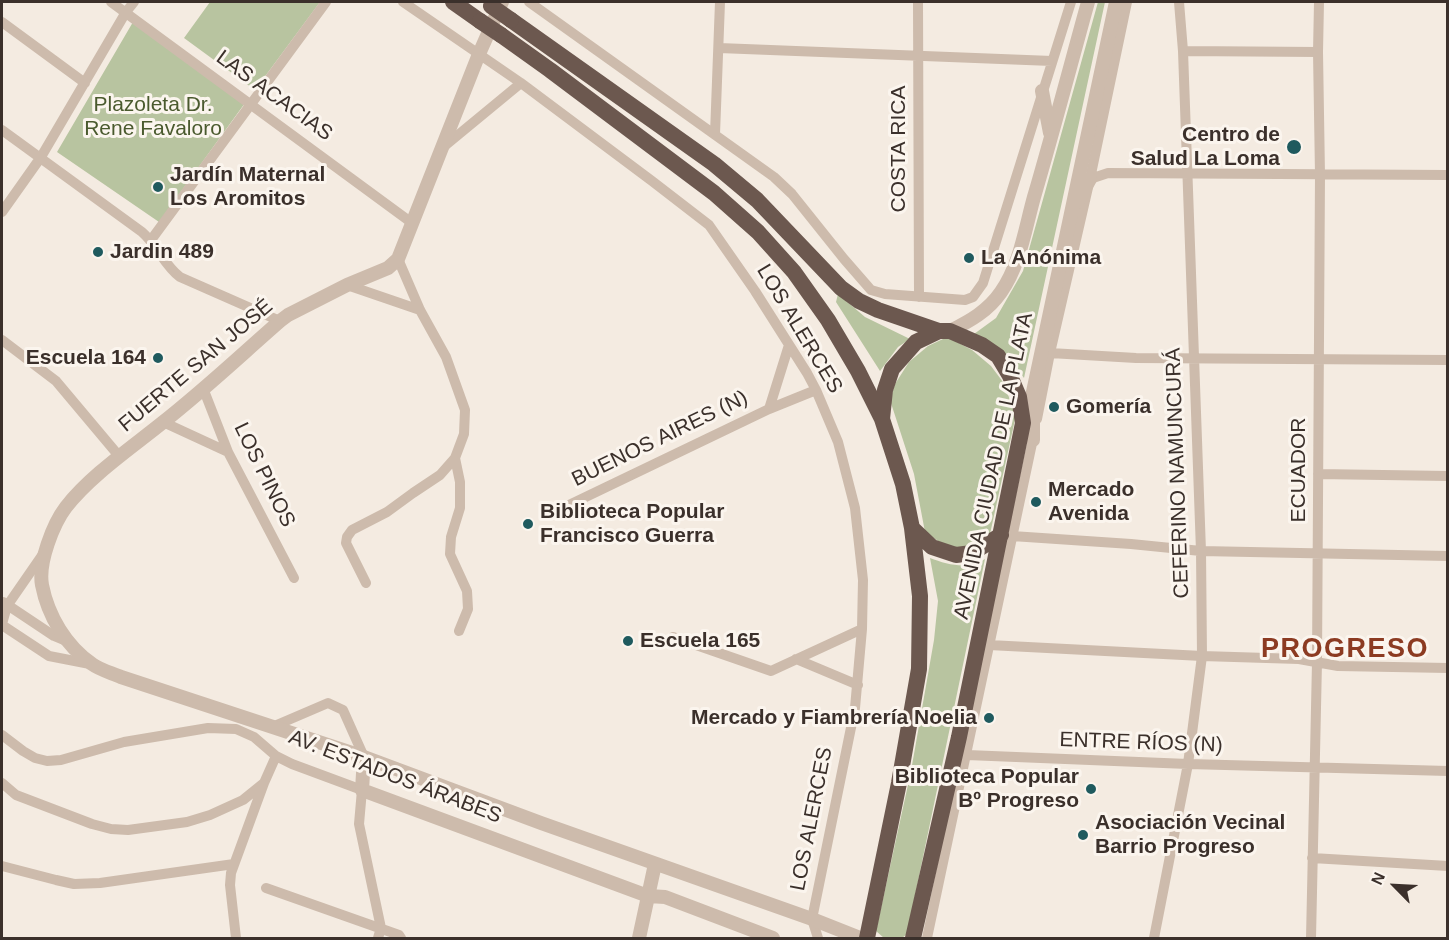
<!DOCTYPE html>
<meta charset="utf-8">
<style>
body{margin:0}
#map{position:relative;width:1449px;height:940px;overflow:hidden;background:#f4ebe1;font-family:Helvetica,sans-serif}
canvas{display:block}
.frame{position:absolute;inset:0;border:3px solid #3b302b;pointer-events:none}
.north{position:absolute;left:1365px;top:856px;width:60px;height:60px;-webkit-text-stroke:4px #fbf5ee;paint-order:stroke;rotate:294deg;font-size:16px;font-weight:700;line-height:24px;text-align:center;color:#3b302b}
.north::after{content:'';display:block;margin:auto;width:21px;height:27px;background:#3b302b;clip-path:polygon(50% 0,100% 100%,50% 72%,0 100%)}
</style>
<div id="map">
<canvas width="1449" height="940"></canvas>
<div class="frame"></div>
<div class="north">N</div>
</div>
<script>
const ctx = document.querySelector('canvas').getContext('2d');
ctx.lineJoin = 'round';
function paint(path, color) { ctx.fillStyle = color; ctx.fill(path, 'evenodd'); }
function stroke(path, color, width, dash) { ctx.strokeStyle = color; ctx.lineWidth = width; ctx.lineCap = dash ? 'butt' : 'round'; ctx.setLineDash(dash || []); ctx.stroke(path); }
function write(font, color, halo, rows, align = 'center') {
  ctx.font = font + ' Helvetica,sans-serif'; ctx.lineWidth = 6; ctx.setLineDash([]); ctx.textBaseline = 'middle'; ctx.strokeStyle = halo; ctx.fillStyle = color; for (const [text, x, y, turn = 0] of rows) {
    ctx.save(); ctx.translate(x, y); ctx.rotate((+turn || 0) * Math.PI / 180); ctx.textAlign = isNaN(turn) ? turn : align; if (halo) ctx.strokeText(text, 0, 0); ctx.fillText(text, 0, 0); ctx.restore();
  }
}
paint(new Path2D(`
 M210 2H320L255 90 184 38Z
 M1098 2H1105L1024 378C1008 355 998 347 974 334L996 318 1023 271Z
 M133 22 245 103 159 222 57 152Z
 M838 294 865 317 910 339 898 347 880 371 836 302Z
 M943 339H951L972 350 991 366 1003 382 1016 415 990 534 961 550 941 543 925 532 914 474 890 400 895 384 909 362 928 346Z
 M930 558C948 565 969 570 985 559L907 934 902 938H884L876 931 911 771 934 640 938 601Z`), '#b8c4a0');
stroke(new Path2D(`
 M111 2 412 223
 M403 2 521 83 652 181 709 225 755 291 807 373 816 390 838 442 855 508 863 580 862 629 855 708 812 919 818 938
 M529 2 774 177 792 194 844 259 871 290 885 294 965 300 973 297 983 283 1071 2
 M918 2 919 297
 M2 22 85 83
 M719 48 1052 61
 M1183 51 1318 52
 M2 130 142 232C158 246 164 265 180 277L280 321
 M715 134 720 2
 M441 149 521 83
 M1090 179 1108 173 1448 175
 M2 212 41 157 126 12 134 2
 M151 240 326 2
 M347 285 420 310
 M2 340 56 381 119 456
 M1050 353 1136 358 1448 360
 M203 388 228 452 294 578
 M769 409 789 345
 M1037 419 1050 353 1090 179 1127 2
 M163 422 228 452
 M455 458 460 482V508L451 537 450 554 467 591 468 609 459 631
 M1318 474 1448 476
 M569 505 769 409 816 390
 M1012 536 1131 544 1201 551 1448 556
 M366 583 346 543 347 537 352 530 387 512 413 493 440 475 455 458 464 434 465 410 446 357 420 310 398 259
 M3 602 54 636 66 641
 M2 624 7 606 43 554
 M2 625 49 656 90 664
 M673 637 771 671 862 629
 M989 645 1202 656 1299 659 1338 666 1448 668
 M796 659 858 685
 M272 727 328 703 343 710 364 757
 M2 735 23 751 35 758 47 761 61 760 124 742 208 728 236 729 254 737 276 756 292 764 362 790 359 824 381 928 378 938
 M967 755 1188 764 1448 771
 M2 783 16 795 92 824 111 829 128 830 187 822 210 815 243 800 264 783 276 756
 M1312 858 1448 866
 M2 866 56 880 74 884 100 883 234 864
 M266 888 399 935 401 938
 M236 938 230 885 231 873 264 783
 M927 938 1034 434
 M1154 938 1188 764 1202 656 1201 551 1183 51 1179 2
 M1311 938 1317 662 1320 175 1318 52 1319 2`), '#cdbbac', 10);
stroke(new Path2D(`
 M502 2 479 54 398 259 388 268 347 285 288 315 280 321C241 355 203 391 162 423 131 448 90 476 66 507 53 524 38 563 42 585 48 616 66 646 92 664 100 670 112 673 121 677L364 757 541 823 812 919 860 938
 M1042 91 1050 133
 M1077 202 1090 179
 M950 331C970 321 988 311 1001 292 1020 265 1025 229 1034 197 1053 132 1070 67 1088 2
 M1023 423 1033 392 1116 2
 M1033 440V406
 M364 757 362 790 648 896 665 897 773 938
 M639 938 655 864`), '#cdbbac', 14);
stroke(new Path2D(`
 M453 2 480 21
 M511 20 714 164 757 200 841 288 859 301 878 310 939 331H950L982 345 998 356 1010 376 1019 397 1023 423 959 737 913 938
 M501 35 550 70 714 193 758 232 794 272 828 320 858 371 882 419 903 484 912 528 920 596 919 669 899 783 867 938
 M882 419 885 390 892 369 916 342 939 331
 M912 528 932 547 956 555 972 553 1001 535`), '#6c584f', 16);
stroke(new Path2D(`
 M491 6 511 20
 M480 21 501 35`), '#6c584f', 16);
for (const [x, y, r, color] of [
 [1294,147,8,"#1f5a5e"],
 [158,187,6,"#1f5a5e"],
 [98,252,6,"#1f5a5e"],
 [969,258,6,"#1f5a5e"],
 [158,358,6,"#1f5a5e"],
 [1054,407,6,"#1f5a5e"],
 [1036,502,6,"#1f5a5e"],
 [528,524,6,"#1f5a5e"],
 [628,641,6,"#1f5a5e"],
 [989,718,6,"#1f5a5e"],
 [1091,789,6,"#1f5a5e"],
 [1083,835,6,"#1f5a5e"]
]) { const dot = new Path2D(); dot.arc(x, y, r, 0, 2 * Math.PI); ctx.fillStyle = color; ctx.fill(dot); stroke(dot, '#fbf5ee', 2); }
write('21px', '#3b302b', '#fbf5ee', [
 ["LAS ACACIAS",274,96,36],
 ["COSTA RICA",899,149,-90],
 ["LOS ALERCES",799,329,59],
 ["FUERTE SAN JOSÉ",196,366,-40],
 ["BUENOS AIRES (N)",660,439,-26],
 ["AVENIDA CIUDAD DE LA PLATA",994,466,-78],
 ["ECUADOR",1299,470,-90],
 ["CEFERINO NAMUNCURÁ",1178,473,-92],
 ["LOS PINOS",264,475,64],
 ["ENTRE RÍOS (N)",1141,743,2],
 ["AV. ESTADOS ÁRABES",395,777,21],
 ["LOS ALERCES",812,819,-79]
]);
write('21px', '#4a5a2e', '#fbf5ee', [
 ["Plazoleta Dr.",153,105],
 ["Rene Favaloro",153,129]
]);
write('bold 21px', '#3b302b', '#fbf5ee', [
 ["Centro de",1280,135,"right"],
 ["Salud La Loma",1280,159,"right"],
 ["Jardín Maternal",170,175],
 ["Los Aromitos",170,199],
 ["Jardin 489",110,252],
 ["La Anónima",981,258],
 ["Escuela 164",146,358,"right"],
 ["Gomería",1066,407],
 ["Mercado",1048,490],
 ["Avenida",1048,514],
 ["Biblioteca Popular",540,512],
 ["Francisco Guerra",540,536],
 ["Escuela 165",640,641],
 ["Mercado y Fiambrería Noelia",977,718,"right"],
 ["Biblioteca Popular",1079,777,"right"],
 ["Bº Progreso",1079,801,"right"],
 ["Asociación Vecinal",1095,823],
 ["Barrio Progreso",1095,847]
], 'left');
ctx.letterSpacing = '1.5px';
write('bold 27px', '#8c3b22', '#fbf5ee', [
 ["PROGRESO",1345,650]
]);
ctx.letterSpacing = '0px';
</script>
